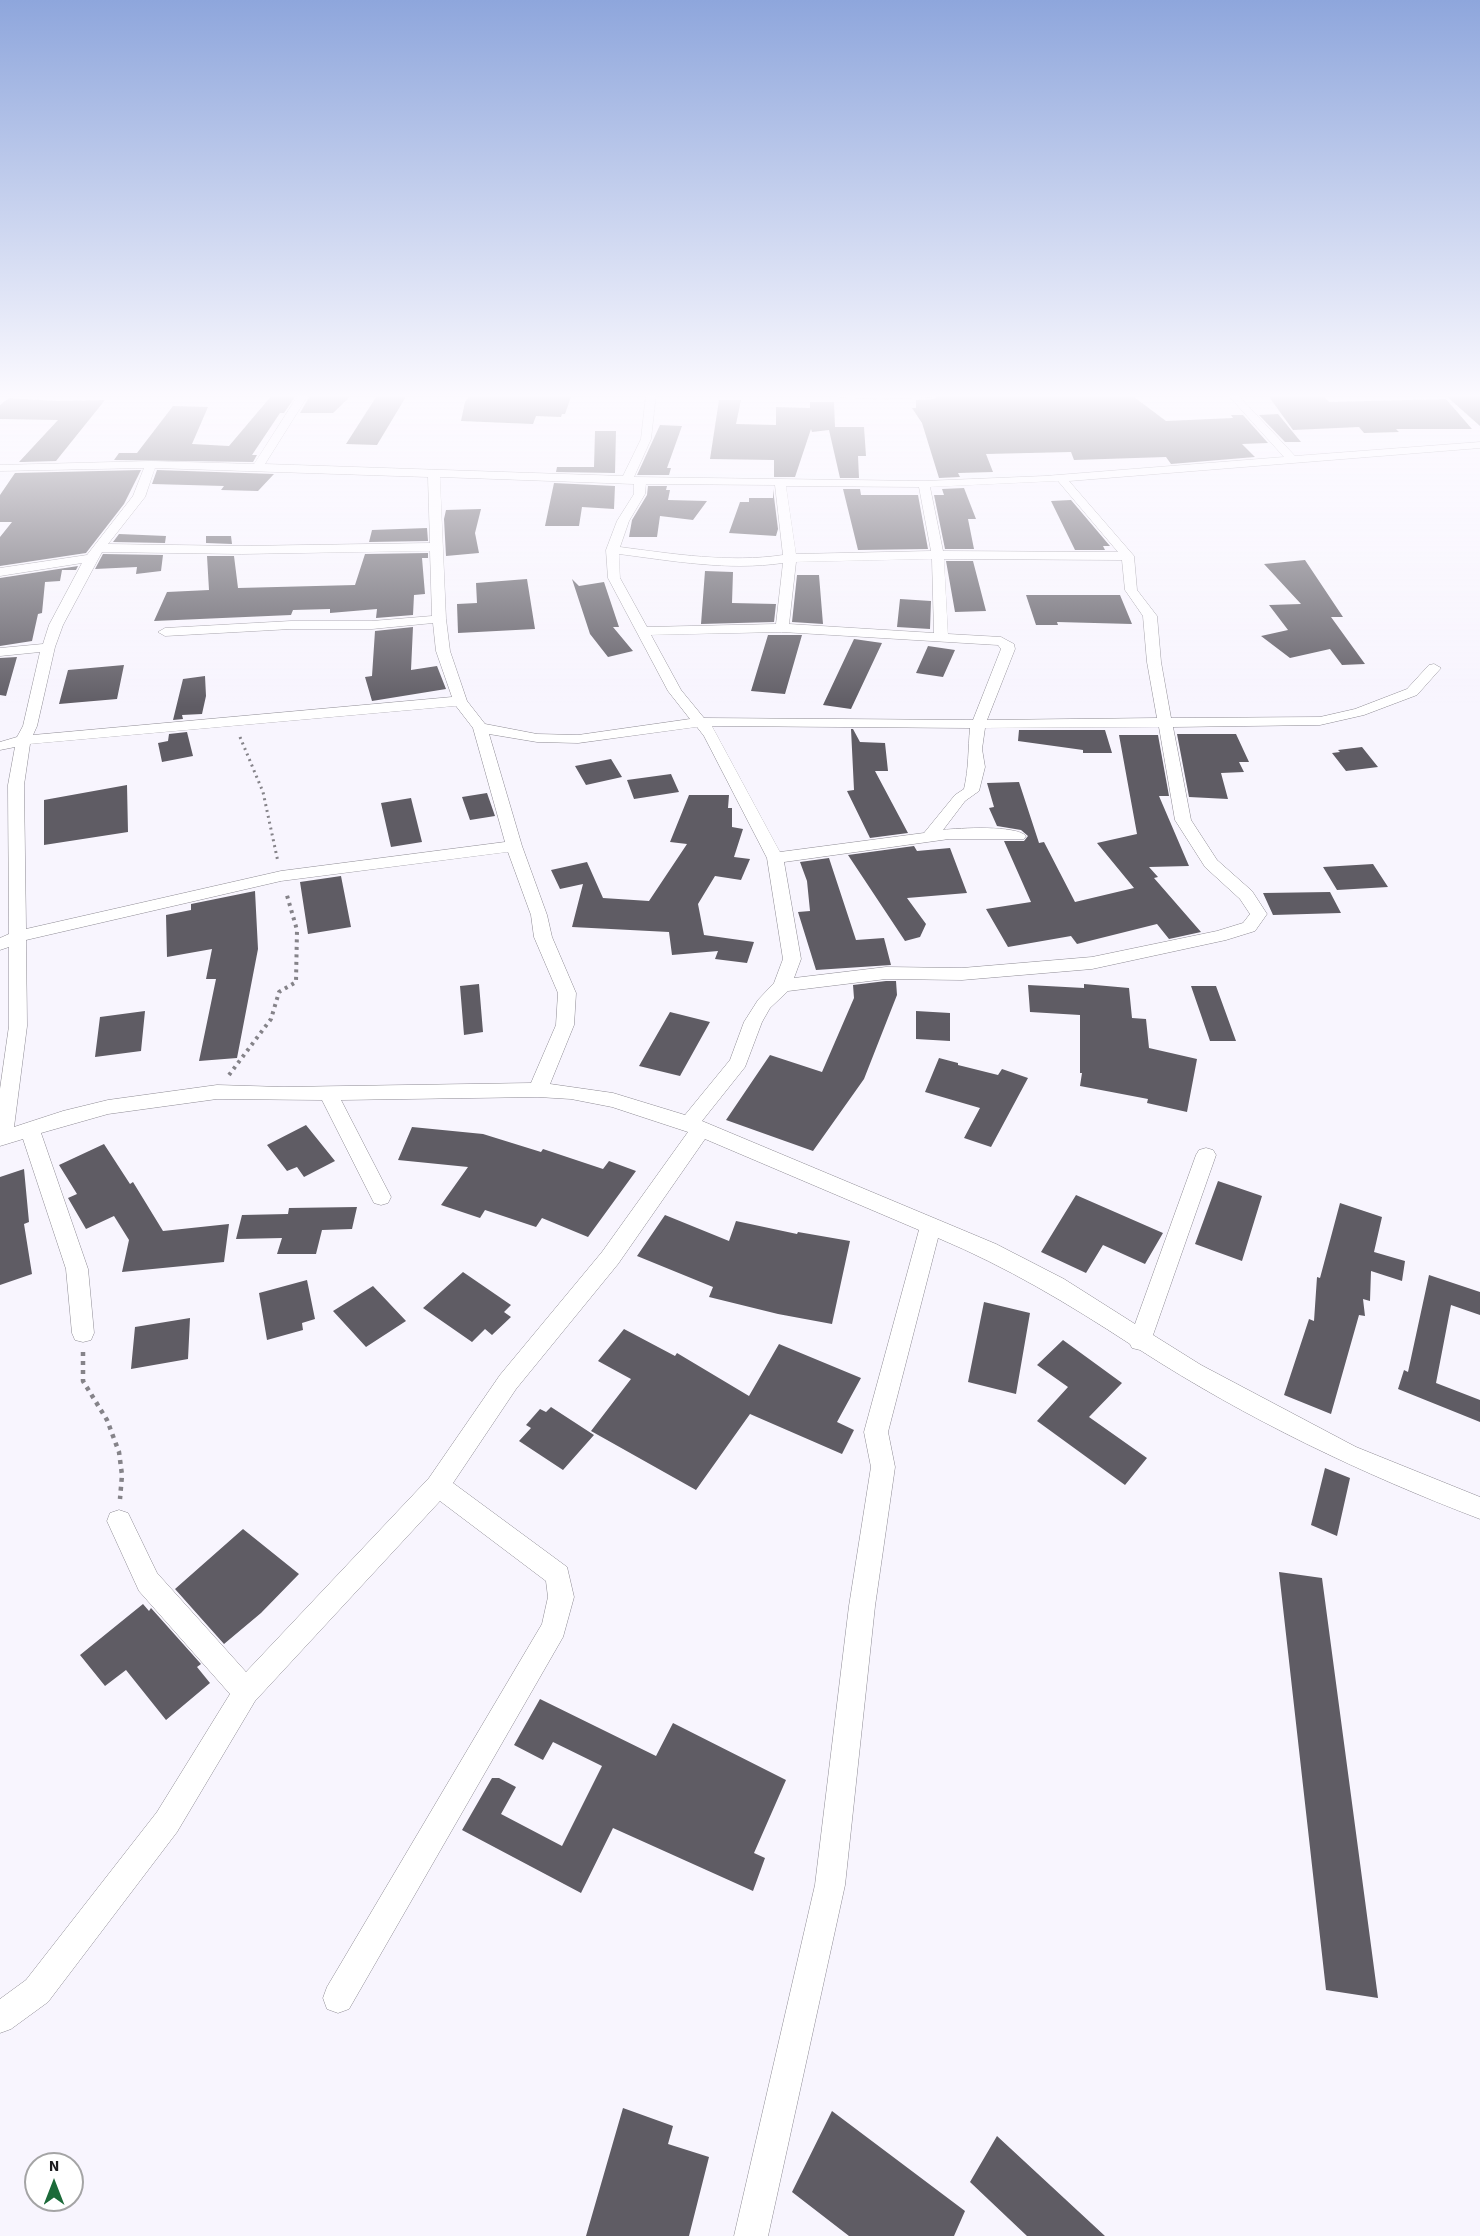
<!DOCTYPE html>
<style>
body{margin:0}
#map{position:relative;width:1480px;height:2236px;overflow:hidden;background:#f8f5fe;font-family:"Source Sans 3",sans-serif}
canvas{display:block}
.north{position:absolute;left:24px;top:2152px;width:60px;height:60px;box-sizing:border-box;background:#fff;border:2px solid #a4a4a5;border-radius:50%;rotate:0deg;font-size:16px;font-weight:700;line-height:24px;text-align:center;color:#1c1b1e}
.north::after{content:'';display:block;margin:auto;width:21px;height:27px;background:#1c6a39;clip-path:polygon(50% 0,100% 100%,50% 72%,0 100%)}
</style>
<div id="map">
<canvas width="1480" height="2236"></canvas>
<div class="north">N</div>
</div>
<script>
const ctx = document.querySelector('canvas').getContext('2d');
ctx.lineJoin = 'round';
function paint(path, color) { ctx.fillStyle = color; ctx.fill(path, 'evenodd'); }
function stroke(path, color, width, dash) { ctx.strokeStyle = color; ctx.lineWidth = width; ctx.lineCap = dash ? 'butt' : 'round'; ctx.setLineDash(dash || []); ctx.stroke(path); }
paint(new Path2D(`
 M273 394H297L284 413H280L252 455H257L253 462 114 460 119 453H137L173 406 208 407 192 444 229 446Z
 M311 394H353L333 413H300Z
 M378 394 407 395 377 445 346 444Z
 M471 394H572L565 414H562L561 417 536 416 533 424 461 421 465 402Z
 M941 394H1130L1166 421 1233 418 1231 415H1243L1268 443 1242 444 1255 457 1171 464 1166 457 1074 460 1071 452 986 454 993 472 958 473 960 477 939 478 922 423 912 408H916V400L934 399Z
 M1267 394H1322L1329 402 1446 399 1472 429H1396L1399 432 1364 433 1359 427 1293 430Z
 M1444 394H1480V426Z
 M9 398 57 401 105 400 56 461 23 462H19L58 420 0 419V405Z
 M719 400H741L736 424 776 425V407L810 408V402H834L835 427H864L866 456H858L859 478H840L829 430 812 432 811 429 795 477H774V460L710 459Z
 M1278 414 1301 442H1285L1259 415Z
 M660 425 682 426 667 468H671L669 475H637Z
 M595 431H616L615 473 556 472 557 467H594Z
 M141 470 124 504 86 553 0 566V537L12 522H0V495L15 473Z
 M157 470 274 474 258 491 221 490 224 486 152 484Z
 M554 483 615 486 614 509 582 507 579 526H545Z
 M648 486H667L666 490H670L668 500 707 501 693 520 660 516 657 537H629L632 520 647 495Z
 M964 488 976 519H968L974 549H945L934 495H944L942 489Z
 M773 489 778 529 776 536 729 533 740 502H749V498H773Z
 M843 489H860L861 495H918L928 549 858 550Z
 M1071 500 1110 546H1103L1105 550H1075L1051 501Z
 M481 509 475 533 479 553 446 556 444 519 446 510Z
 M427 528 428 541 369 542 372 530Z
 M119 534 166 536 165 543 113 542Z
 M206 536H231L232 544 206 543Z
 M428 553V558H422L425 594 414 595 413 615 376 618 377 609 330 613V609L293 610 291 615 154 621 167 592 209 590 207 556H234L238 588 355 585 365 554Z
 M103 554 163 555 161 571 136 574 137 567 95 569Z
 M1305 560 1343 617H1331L1365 664 1342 665 1330 649 1290 658 1261 636 1288 630 1269 605 1301 604 1264 564Z
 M946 561H973L986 611 955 612Z
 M78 566 76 570H62L60 581 45 582 42 613 38 614 32 641 0 646V578Z
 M705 571 733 572 732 603 776 604 774 622 701 624Z
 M797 575H819L823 624 792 622Z
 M527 579 535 629 458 633 457 604 477 603 476 583Z
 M572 579 579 586 604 582 619 627H613L633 651 608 657 590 634Z
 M1026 595H1120L1132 624 1057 622 1058 625H1036Z
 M900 599 931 601 930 629 897 627Z
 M413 627 411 670 437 666 446 689 372 701 365 677 372 676 375 631Z
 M768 635H802L785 694 751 691Z
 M854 639 882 643 851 709 823 705Z
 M928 646 955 650 943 677 916 673Z
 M17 657 6 696 0 695V658Z
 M124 665 117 699 59 704 68 670Z
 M205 676 206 696 202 714 182 715 183 719 173 720 183 679Z
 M851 729H853L860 742 885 743 888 771H875L908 833 870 838 847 791 854 790Z
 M1019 730H1105L1112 753H1083V750L1018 741Z
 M187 732 193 756 162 762 158 743 168 741 169 734Z
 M1177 734H1236L1249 762H1239L1244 772 1221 773 1228 799 1189 797Z
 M1119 735H1158L1169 796H1159L1189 866 1149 867 1158 877 1154 878 1201 932 1169 939 1157 924 1077 944 1071 936 1008 947 986 909 1031 902 1004 841H1024L1028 836 1021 830 997 826 989 808 994 807 987 783 1019 782 1039 843 1044 842 1075 902 1134 888 1097 843 1137 834Z
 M1362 747 1378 767 1346 771 1332 753 1340 752 1338 750Z
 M611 759 622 777 586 785 575 766Z
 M671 774 679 792 634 799 627 780Z
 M127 785 128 832 44 845V800Z
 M487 793 495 816 470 820 462 797Z
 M689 795H729L728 808H732V827L743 829 734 857 750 859 741 880 715 876 698 904 704 935 754 942 747 963 715 959 718 951 672 955 669 932 572 927 583 884 560 889 551 870 587 862 603 898 649 901 687 844 670 842Z
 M411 798 422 842 391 847 381 803Z
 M914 846 917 851 950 848 967 893 907 898 926 924 920 937 905 941 848 855Z
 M829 858 856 940 884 938 891 965 816 970 798 912 810 911 807 881 800 862Z
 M1373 864 1388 887 1337 890 1323 867Z
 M341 876 351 927 308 934 300 882Z
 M255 891 258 949 237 1058 199 1061 216 979H206L212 949 167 957 166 915 191 910V904Z
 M1330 892 1341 913 1273 915 1263 893Z
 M886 981H896L897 995 864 1079 813 1151 726 1120 770 1055 822 1072 854 998 853 985Z
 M479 984 483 1032 464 1035 460 986Z
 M1084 984 1129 988 1132 1018 1146 1019 1149 1048 1197 1059 1187 1112 1147 1103 1148 1099 1080 1086 1082 1073H1080V1015L1030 1012 1028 985 1084 988Z
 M1191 986H1216L1236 1041H1210Z
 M145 1011 141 1051 95 1057 100 1017Z
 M916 1011 950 1013V1041L916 1039Z
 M670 1012 710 1022 680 1076 639 1066Z
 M939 1058 958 1063V1065L998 1075 1002 1069 1028 1078 991 1147 964 1138 980 1108 925 1092Z
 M306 1125 335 1161 304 1177 297 1167 287 1171 267 1145Z
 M412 1127 483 1134 541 1152 543 1149 603 1169 609 1161 636 1171 588 1237 542 1218 536 1227 485 1210 480 1218 441 1205 468 1167 398 1160Z
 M104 1144 130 1184 133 1182 163 1231 229 1224 224 1262 122 1272 129 1240 114 1216 86 1229 68 1198 77 1194 59 1165Z
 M24 1169 29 1222 24 1224 32 1274 0 1285V1177Z
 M1218 1181 1262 1196 1242 1261 1195 1244Z
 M1076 1195 1163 1233 1145 1264 1103 1245 1086 1273 1041 1252Z
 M1340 1203 1382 1217 1374 1252 1405 1261 1402 1281 1371 1271 1370 1301 1363 1299 1365 1316 1359 1315 1331 1414 1284 1395 1309 1319 1314 1321 1317 1277 1320 1278Z
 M357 1207 352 1229 322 1230 316 1254H277L282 1238 236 1239 242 1215 288 1214 289 1208Z
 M665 1215 729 1241 736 1221 797 1234 798 1232 850 1241 832 1324 778 1314 709 1297 713 1287 637 1256Z
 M463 1272 511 1305 504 1312 511 1317 492 1335 485 1329 472 1342 423 1308Z
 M1429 1275 1480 1292V1315L1451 1305 1436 1383 1480 1400V1422L1398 1389 1404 1370 1408 1372Z
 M307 1280 315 1319 302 1323 303 1330 267 1340 259 1293Z
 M373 1286 406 1321 366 1347 333 1311Z
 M984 1302 1030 1313 1016 1394 968 1382Z
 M190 1318 188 1359 131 1369 135 1327Z
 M624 1329 675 1356 677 1353 749 1396 779 1344 861 1378 837 1422 854 1430 842 1454 750 1414 696 1490 591 1431 631 1379 598 1361Z
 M1063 1340 1122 1383 1089 1417 1147 1458 1125 1485 1037 1421 1068 1387 1037 1365Z
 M551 1407 594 1435 563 1470 519 1441 531 1428 526 1425 540 1409 546 1412Z
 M1325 1468 1350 1478 1337 1536 1311 1525Z
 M243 1529 299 1574 261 1613 224 1644 175 1589Z
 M1279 1572 1322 1578 1378 1998 1326 1990Z
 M143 1604 149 1611 151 1608 201 1664 197 1667 210 1683 166 1720 126 1670 105 1686 80 1655Z
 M540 1699 656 1756 673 1723 786 1780 754 1853 765 1858 753 1891 613 1828 581 1893 462 1830 492 1778H499L516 1787 501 1814 562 1846 602 1766 553 1742 543 1760 514 1745Z
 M623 2108 673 2126 668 2144 709 2157 689 2236H586Z
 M832 2111 965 2211 954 2236H849L792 2192Z
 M997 2136 1105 2236H1027L970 2182Z`), '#5f5c64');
const street = new Path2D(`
 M299 394H309L265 464 623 476 641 439 646 394H656L651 439 634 477 924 481 1045 476 1284 457 1227 394H1237L1295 456 1480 442V448L1069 481 1134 556 1137 590 1157 616 1161 662 1171 718 1320 717 1355 709 1407 689 1429 665 1434 664 1441 668 1417 695 1364 715 1320 725 1173 727 1191 820 1217 860 1252 891 1267 914 1255 931 1226 940 1092 969 962 980 886 979 788 991 770 1008 762 1022 745 1067 702 1121 996 1244 1064 1279 1135 1324 1196 1155 1199 1150 1206 1148 1213 1150 1216 1155 1153 1335 1201 1365 1356 1447 1480 1497V1519C1362 1474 1247 1419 1140 1350L1132 1348 1130 1344C1067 1303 1007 1267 938 1238L888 1432 895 1467 875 1606 845 1885 768 2236H734L815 1885 849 1606 871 1467 864 1432 919 1230 705 1139 618 1264 516 1389 453 1483 567 1567 574 1597 563 1637 349 2009 338 2013 327 2009 323 1998 327 1987 542 1624 548 1597 546 1581 440 1501 255 1701 177 1832 48 2002 11 2029 0 2033V1999L26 1980 157 1812 230 1694 139 1591 107 1521 110 1513 119 1510 128 1513 157 1573 246 1672 429 1478 500 1375 602 1252 688 1132 612 1107 571 1099 538 1097 341 1100 391 1197 388 1203 381 1205 374 1203 322 1100 217 1099 108 1114 41 1133 88 1269 94 1333 91 1340 83 1342 75 1340 72 1333 66 1269 23 1139 0 1146V1089L9 1026V947L0 950V938L9 934 8 785 15 747 0 750V742L17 737 23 726 40 652 0 656V648L43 644 49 625 82 563 0 576V568L87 555 133 496 144 468 0 471V465L151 461 254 464ZM155 468 428 477 430 543 241 546 108 544 145 497ZM440 477 634 484V494L617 521 606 550 608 578 668 691 690 719 578 735 537 734 485 724 467 701 450 651 446 619ZM1058 481 1118 552 943 551 930 487ZM646 484 775 485 783 555C729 563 674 554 620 547L629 521 645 494ZM786 486 919 487 931 551 796 554ZM430 551 432 616 372 621H291L165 628 158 632 165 636 291 629H372L433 623 436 651 452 697 33 735 37 726 55 647 63 625 102 552 241 554ZM619 554C673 561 729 571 783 563L776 624 647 627 620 578ZM932 559 934 633 789 624 796 562ZM944 559 1122 560 1125 590 1143 616 1147 662 1157 718 987 720 1015 649 1014 644 1001 637 948 634ZM782 632 998 645 1001 649 973 720 704 718 681 690 651 635ZM456 706 473 728 505 842 281 871 26 929 24 785 30 744ZM712 726 970 728C968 749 969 768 964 789L955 795 924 833 780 852ZM697 727 704 736 767 858 783 959 774 983 758 1000 744 1022 730 1060 685 1115 613 1093 550 1084 574 1025 576 993 552 937 547 915 522 846 489 734 537 742 578 743ZM1159 727 1175 820 1205 867 1240 899 1250 914 1243 923 1217 931 1092 957 962 968 886 967 794 978 801 959 784 862 949 839H1024L1026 836C1016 825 959 828 943 830L965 801 979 791 985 767 982 749 985 728ZM508 852 531 915 534 937 558 993 556 1025 531 1083 283 1087 217 1085 108 1100 63 1111 14 1127 27 1026 26 940 281 881Z
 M833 394H939L934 397 880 399 838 397Z`);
stroke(street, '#8e8b94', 1);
stroke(new Path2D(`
 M240 737 263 792 278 862`), '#858389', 3, [2, 4]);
stroke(new Path2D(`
 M229 1075 271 1019 279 992 296 982 297 930 286 892`), '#858389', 4, [3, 4.5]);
stroke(new Path2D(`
 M83 1352V1381L107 1420 119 1452 122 1475 120 1499`), '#858389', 4.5, [4, 5]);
paint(street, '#fff');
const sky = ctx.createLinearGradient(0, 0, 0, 707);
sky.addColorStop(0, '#8ea6dc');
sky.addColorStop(0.56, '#fcfaff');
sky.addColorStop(1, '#fcfaff00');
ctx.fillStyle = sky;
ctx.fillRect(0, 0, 1480, 707);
</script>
